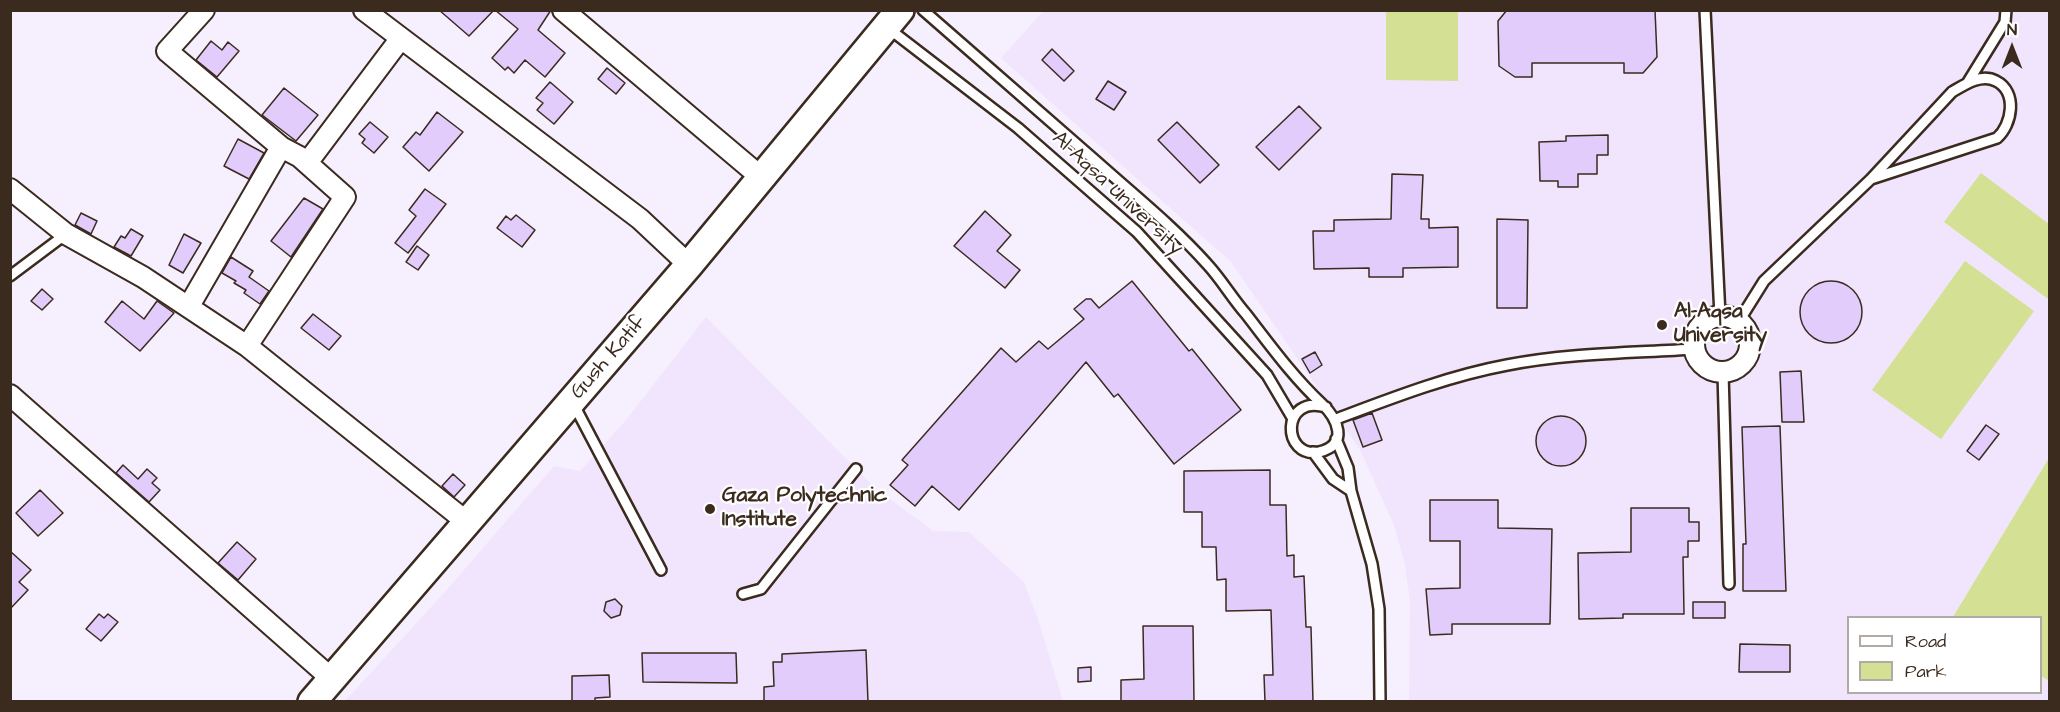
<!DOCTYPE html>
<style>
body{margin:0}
#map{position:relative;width:2060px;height:712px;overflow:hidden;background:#f6f0fe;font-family:"Architects Daughter",sans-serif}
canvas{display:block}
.frame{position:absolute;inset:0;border:12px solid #3b2a1e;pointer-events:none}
.legend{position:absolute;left:1847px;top:616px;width:195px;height:78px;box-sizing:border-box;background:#fff;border:2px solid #b1aaa5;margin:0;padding:8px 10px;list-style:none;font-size:18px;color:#3b2a1e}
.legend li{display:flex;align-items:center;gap:12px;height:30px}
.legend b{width:30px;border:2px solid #b1aaa5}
.north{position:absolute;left:1982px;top:18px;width:60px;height:60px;-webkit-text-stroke:4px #fff;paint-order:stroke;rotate:0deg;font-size:16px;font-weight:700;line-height:24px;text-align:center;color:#3b2a1e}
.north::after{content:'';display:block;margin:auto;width:21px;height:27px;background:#3b2a1e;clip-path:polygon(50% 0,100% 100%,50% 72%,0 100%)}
</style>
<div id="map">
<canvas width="2060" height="712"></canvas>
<div class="frame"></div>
<ul class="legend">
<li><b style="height:8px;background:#fff"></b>Road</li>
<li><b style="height:16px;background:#d4e093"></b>Park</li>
</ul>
<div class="north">N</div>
</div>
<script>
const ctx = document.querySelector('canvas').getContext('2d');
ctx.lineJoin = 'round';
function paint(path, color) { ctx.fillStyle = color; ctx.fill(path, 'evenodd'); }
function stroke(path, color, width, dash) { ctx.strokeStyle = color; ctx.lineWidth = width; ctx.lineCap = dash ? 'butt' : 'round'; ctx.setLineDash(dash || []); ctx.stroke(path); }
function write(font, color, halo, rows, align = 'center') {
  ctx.font = font + ' "Architects Daughter",sans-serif'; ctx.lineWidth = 4.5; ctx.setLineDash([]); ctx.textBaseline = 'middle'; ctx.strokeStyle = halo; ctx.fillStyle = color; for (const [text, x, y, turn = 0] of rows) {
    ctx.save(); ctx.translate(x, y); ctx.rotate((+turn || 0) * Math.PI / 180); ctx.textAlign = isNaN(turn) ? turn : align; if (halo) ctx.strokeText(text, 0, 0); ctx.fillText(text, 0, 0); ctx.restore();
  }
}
paint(new Path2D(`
 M1044 10 2049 11V701H1409L1410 602 1405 564 1394 525 1360 450 1231 262 1001 58ZM1848 618H2040V692H1848Z
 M706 317 874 487 933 531 969 532 1024 582 1038 619 1063 701 344 702 443 594 554 466 580 471 626 420Z`), '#f0e5fd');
paint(new Path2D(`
 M1386 11H1458V81L1386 80Z
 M1981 173 2049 224 2048 299 1944 222Z
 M1965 261 2034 311 1941 439 1872 390Z
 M2049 458V681L2041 676 2040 618 1953 617Z`), '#d4e093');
const building = new Path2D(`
 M439 10H494L469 36Z
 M495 10H551L538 30 565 53 545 77 525 60 514 73 508 67 505 70 492 58 518 29Z
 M1507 10H1655L1657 57 1643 73H1624V63H1532V77H1515L1499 66 1498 21Z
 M211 41 222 50 228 42 239 51 217 77 196 60Z
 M1052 49 1074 71 1064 81 1042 60Z
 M607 68 625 83 616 94 598 79Z
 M1108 81 1126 92 1114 110 1096 99Z
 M550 82 573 102 554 124 537 110 543 103 536 98Z
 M284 88 318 115 296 141 262 115Z
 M1299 106 1321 128 1279 170 1256 147Z
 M437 112 463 132 429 171 403 147 416 132 420 135Z
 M370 122 388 137 374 153 362 143 365 139 359 134Z
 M1177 122 1219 165 1200 183 1158 140Z
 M1608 135V155H1597V174H1578V187H1558V181H1540L1539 142 1566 141V136Z
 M238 139 264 153 249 179 224 166Z
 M1392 174 1423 175 1421 219H1429V228L1458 227V267L1403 268V277H1369V268L1314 269 1313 231H1334V220L1391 219Z
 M425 189 446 204 408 253 395 243 416 216 409 210Z
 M304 198 323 209 291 257 271 241Z
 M985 211 1011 235 997 251 1020 270 1005 288 954 246Z
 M81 213 97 221 91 234 75 225Z
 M516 215 535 230 522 247 497 228 506 216 511 220Z
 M1497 219 1528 220 1527 308H1497Z
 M131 229 143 236 131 256 114 247 121 236 125 238Z
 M184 234 201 243 183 273 169 265Z
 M417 246 429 255 418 270 406 262Z
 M231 257 253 271 249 277 269 291 260 304 244 293 246 290 234 283 236 281 222 273Z
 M1132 281 1189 351 1192 349 1241 410 1174 464 1118 394 1114 397 1086 362 959 510 932 486 915 506 890 485 908 465 902 460 1001 348 1016 362 1039 341 1048 349 1084 319 1074 309 1086 299H1091L1099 308Z
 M1800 312a31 31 0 1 1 62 0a31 31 0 1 1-62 0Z
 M42 289 53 299 42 310 31 301Z
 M122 301 144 319 157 301 174 313 140 351 105 322Z
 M313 314 341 336 329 350 301 328Z
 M1315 352 1322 365 1310 373 1302 359Z
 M1801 371 1804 422H1782L1780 372Z
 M1372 413 1382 440 1363 447 1353 420Z
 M1536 441a25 25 0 1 1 50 0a25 25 0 1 1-50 0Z
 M1986 425 1999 434 1979 460 1967 451Z
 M1780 426 1786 591H1743V544H1746L1742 427Z
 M123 465 138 479 147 469 157 478 152 483 160 490 149 502 116 473Z
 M1270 470V505H1286L1287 556 1294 555V577L1304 576 1306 627H1311L1313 702H1265L1264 675H1273L1271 610 1226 611V579L1217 580 1216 547H1202V512H1184V471Z
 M453 474 465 485 454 497 442 486Z
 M40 490 63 513 38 536 16 513Z
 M1430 500H1498V528L1552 529 1550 624H1452V634L1430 635 1426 589 1460 588V541H1430Z
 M1631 508H1689V522H1699V541H1688V557H1683L1684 614H1623V618L1579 619 1578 553 1631 552Z
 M237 542 256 559 238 580 218 563Z
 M10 551 31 570 19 582 28 590 10 609Z
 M615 599 622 606 620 615 611 618 604 611 606 602Z
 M1693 602H1725V618H1693Z
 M99 614 104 618 108 614 118 622 101 641 86 629Z
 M1143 626H1193L1194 702H1121V680L1144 679Z
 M1740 644 1790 645V672H1739Z
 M866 650 868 702H764V687L774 686 773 662H782V654Z
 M642 653H736L737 683 643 682Z
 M1091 667V681L1078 682V668Z
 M609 675 610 697 595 698V702H572V676Z`);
paint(building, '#e2ccfc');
stroke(building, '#3b2a1e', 1.5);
const lane = new Path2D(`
 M923 10C981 61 1039 112 1097 162 1134 195 1174 227 1207 264 1221 279 1232 298 1246 314 1270 345 1293 377 1322 404 1337 418 1350 445 1319 452 1282 459 1280 394 1326 407
 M1705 10 1720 316
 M888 28 1018 128 1137 232 1267 375 1293 419
 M1968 82 2005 22 2006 10
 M10 276 66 234
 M1739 321 1764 281 1871 179 1952 92C1964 85 1981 73 1996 81 2018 92 2012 125 1997 138L1871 179
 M1723 373 1729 584
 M573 403 661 570
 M1336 419C1392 398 1448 376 1507 365 1568 353 1632 353 1694 349
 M1336 439 1348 468 1351 491 1372 564 1379 609 1380 702
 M1313 452 1333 479 1351 491
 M743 594 761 589 856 469`);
const street = new Path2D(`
 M204 10 167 51 281 147 300 157 345 197 247 346
 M364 10 640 219 689 265
 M563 10 762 178
 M307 163 401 38
 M10 189 66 234 143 277 247 346 468 523
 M189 306 281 147
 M1694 344a28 28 0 1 1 56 0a28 28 0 1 1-56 0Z
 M10 395 332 679`);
const secondary = new Path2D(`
 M312 702 689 265 900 10`);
stroke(lane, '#3b2a1e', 14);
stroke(street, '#3b2a1e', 24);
stroke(secondary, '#3b2a1e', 32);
stroke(lane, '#fff', 9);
stroke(street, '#fff', 20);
stroke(secondary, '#fff', 27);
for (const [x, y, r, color] of [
 [1662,325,6,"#3b2a1e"],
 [710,509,6,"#3b2a1e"]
]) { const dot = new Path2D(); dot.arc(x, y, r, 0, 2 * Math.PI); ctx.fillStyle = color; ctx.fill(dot); stroke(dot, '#fff', 2); }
write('21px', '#3b2a1e', '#fff', [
 ["Al-Aqsa University",1117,194,43],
 ["Gush Katif",609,358,-49]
]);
write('bold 21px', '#3b2a1e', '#fff', [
 ["Al-Aqsa",1674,313],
 ["University",1674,337],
 ["Gaza Polytechnic",722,497],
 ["Institute",722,521]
], 'left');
</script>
